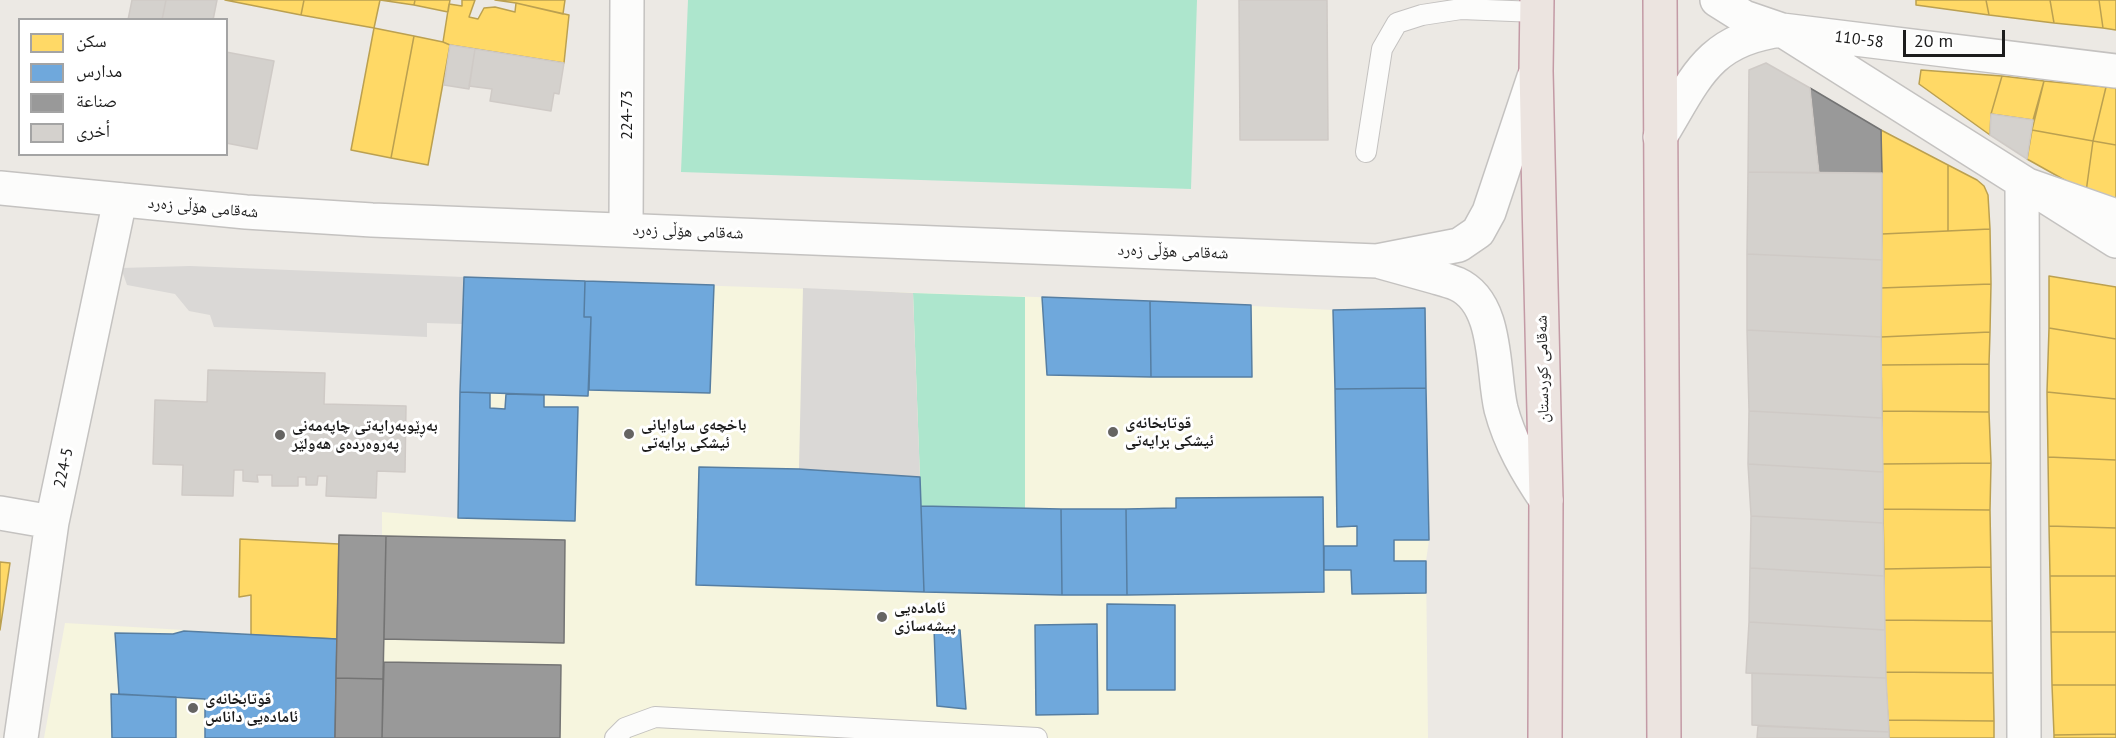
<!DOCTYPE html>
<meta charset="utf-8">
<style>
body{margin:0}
#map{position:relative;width:2116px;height:738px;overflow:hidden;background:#ece9e4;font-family:"PT Sans","Noto Naskh Arabic",sans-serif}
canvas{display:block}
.legend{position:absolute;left:18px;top:18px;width:210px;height:138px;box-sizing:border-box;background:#fff;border:2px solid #a4a4a4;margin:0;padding:8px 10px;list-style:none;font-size:18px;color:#1c1c1c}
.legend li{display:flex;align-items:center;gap:12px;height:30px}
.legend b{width:30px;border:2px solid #a4a4a4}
.scale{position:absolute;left:1903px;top:30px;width:102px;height:27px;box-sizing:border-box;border:3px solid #1c1c1c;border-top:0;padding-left:8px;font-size:18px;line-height:21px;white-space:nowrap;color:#1c1c1c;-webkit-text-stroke:4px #fff;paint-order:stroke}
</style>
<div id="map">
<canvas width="2116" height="738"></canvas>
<ul class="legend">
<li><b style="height:16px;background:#ffd966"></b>سكن</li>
<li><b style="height:16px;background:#6fa8dc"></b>مدارس</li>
<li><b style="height:16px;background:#999"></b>صناعة</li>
<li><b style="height:16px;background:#d4d1cd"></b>أخرى</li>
</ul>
<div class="scale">20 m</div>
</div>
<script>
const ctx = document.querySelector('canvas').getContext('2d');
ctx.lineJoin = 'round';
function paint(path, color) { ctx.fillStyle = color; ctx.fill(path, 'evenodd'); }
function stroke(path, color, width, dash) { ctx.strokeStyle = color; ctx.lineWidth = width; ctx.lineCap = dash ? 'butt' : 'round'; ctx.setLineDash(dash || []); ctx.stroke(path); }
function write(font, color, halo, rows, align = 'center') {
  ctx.font = font + ' "PT Sans","Noto Naskh Arabic",sans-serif'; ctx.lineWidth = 6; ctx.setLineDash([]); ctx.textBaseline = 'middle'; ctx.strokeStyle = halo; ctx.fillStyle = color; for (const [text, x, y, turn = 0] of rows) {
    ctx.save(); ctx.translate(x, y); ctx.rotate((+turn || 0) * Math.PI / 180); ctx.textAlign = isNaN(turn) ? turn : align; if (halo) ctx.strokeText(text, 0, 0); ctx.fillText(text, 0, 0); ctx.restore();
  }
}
paint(new Path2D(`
 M464 277 1150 301 1333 310 1425 308 1429 540 1426 561 1428 738H44L65 623 337 639 339 535 382 536V512L457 518Z`), '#f6f5de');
paint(new Path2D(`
 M688 0H1197L1191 189 681 172Z
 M913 293 1025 297V508L921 506Z`), '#ade6cd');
paint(new Path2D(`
 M190 266 464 277 462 324 427 323V337L214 327 210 315 189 311 175 294 127 285 121 268Z
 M803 288 913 293 920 477 799 469Z`), '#dad8d6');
const homes = new Path2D(`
 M225 0H304L301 15Z
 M304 0H380L374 28 301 15Z
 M380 0H415L414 5Z
 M415 0H450L448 12 414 5Z
 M462 0H475L469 17 478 19 484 8 495 7 515 12 516 3 569 15 564 63 450 45 443 42 449 4 462 6Z
 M495 0H565L563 14 516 3Z
 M1916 0H1986L1989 15 1916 5Z
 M1986 0H2050L2054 23 1989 15Z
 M2050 0H2099L2103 28 2054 23Z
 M2099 0H2116V30L2103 28Z
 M374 28 414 36 391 158 351 150Z
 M414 36 443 42 450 45 428 165 391 158Z
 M1921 70 2002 76 1991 114 1990 135 1919 84Z
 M2002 76 2044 81 2033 120 1991 114Z
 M2044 81 2106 87 2093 141 2032 130Z
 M2106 87 2116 88V145L2093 141Z
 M1881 130 1948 165V231L1882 234Z
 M2032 130 2093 141 2086 192 2027 159Z
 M2093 141 2116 145V204L2086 192Z
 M1948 165 1977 180 1984 186 1988 195 1990 229 1948 231Z
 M1990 229 1991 284 1880 288 1882 234Z
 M2049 276 2116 287V339L2049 328Z
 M1991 284 1990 332 1881 337 1880 288Z
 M2049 328 2116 339V399L2047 392Z
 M1990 332 1989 364 1881 365V337Z
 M1989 364V412L1882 411 1881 365Z
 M2047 392 2116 399V460L2048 457Z
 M1882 411 1989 412 1991 463 1882 464Z
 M2048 457 2116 460V528L2049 526Z
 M1991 463 1990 510 1883 509 1882 464Z
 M1883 509 1990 510 1991 567 1884 569Z
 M2049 526 2116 528V576H2050Z
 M240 539 339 544 337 639 251 635V595L239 597Z
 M0 562 10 563 0 630Z
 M1991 567 1992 621 1884 620V569Z
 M2050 576H2116V632H2051Z
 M1884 620 1992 621 1993 673 1885 672Z
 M2051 632H2116V685H2052Z
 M1885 672 1993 673 1994 721 1888 720Z
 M2052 685H2116V734L2054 735Z
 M1888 720 1994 721V738H1889Z
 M2116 734V738H2054V735Z`);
paint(homes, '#ffd966');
stroke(homes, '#bba050', 1.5);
const schools = new Path2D(`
 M464 277 585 281 584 317H591L588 396 460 392Z
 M585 281 714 285 710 393 589 390 591 317H584Z
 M1042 297 1150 301 1151 377 1047 375Z
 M1150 301 1251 305 1252 377H1151Z
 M1425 308 1426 388 1335 389 1333 310Z
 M1426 388 1429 540H1394V561H1426V593L1352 594 1351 570H1324V546H1357V526L1337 527 1335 389Z
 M460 392 490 393V408L505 409 506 394 544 395V407H578L575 521 458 518Z
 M699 467 799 469 920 477 924 592 696 585Z
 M1323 497 1324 592 1127 595 1126 509 1176 508V498Z
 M921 506 1061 509 1062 595 924 592Z
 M1061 509H1126L1127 595H1062Z
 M1107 604 1175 605V690H1107Z
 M1097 624 1098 714 1036 715 1035 625Z
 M934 629 960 630 966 709 937 706Z
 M184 631 337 639 335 738H205V699L119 694 115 633 173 634Z
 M111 694 176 697V738H112Z`);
paint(schools, '#6fa8dc');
stroke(schools, '#567ea2', 1.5);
const industry = new Path2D(`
 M1810 88 1881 130 1882 173H1819Z
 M339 535 386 536 383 679 336 678Z
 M386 536 565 540 564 643 384 639Z
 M384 662 561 665 560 738H382Z
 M336 678 383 679 382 738H335Z`);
paint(industry, '#999');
stroke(industry, '#747474', 1.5);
const building = new Path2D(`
 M132 0H166L162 20H128Z
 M166 0H217L213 20H162Z
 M1239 0H1327L1328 140H1240Z
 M450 45 475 49 469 89 444 85Z
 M475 49 564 63 559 94 554 93 551 111 490 101 492 89 469 86Z
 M226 52 274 61 257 149 226 143Z
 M1766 63 1810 88 1819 173 1748 172 1749 70Z
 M1991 114 2033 120 2027 159 1990 135Z
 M1748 172 1882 173V260L1747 254Z
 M1747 254 1882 260 1881 337 1747 330Z
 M1747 330 1881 337 1882 418 1749 411Z
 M208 370 325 373 324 404 406 406 405 472 377 471 376 498 326 496 327 476H318L317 485H306V477H298V486H272V475H257L258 482 243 481V470H234L233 496 182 495 183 465 153 464 155 400 207 402Z
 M1749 411 1882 418 1883 472 1748 464Z
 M1748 464 1883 472V523L1751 516Z
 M1751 516 1883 523 1884 576 1750 568Z
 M1750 568 1884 576 1885 630 1749 622Z
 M1749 622 1885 630 1886 678 1746 673Z
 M1752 673 1886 678 1889 732 1752 725Z
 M1758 726 1889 732V738H1757Z`);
paint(building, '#d4d1cd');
stroke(building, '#cfcac6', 1.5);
const service = new Path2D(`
 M1366 152 1382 49 1397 23 1422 15 1461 9 1537 12
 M615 738 625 728 655 717 1037 738`);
const minor = new Path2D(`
 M1717 0 1744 17 1782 30 2116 71
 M1660 137C1695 80 1707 39 1782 30L2116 241
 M626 229 627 0
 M0 513 52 522
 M21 738 52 522 120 200
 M2024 738 2022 183 2116 216`);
const tertiary = new Path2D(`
 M0 188 246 212 372 220 1377 261 1459 245 1478 232 1489 212 1534 77
 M1381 262C1399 267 1417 272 1435 277 1442 279 1450 281 1457 284 1499 303 1492 371 1501 409 1510 443 1527 472 1546 500`);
const trunk = new Path2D(`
 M1537 0 1536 71 1546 500 1545 738
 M1660 0 1664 738`);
stroke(service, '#c4c2c0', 22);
stroke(minor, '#c4c2c0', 36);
stroke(tertiary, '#c4c2c0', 36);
stroke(trunk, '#c39aa5', 36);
stroke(service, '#fcfcfb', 20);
stroke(minor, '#fcfcfb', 33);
stroke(tertiary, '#fcfcfb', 33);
stroke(trunk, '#ece4e0', 33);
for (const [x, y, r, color] of [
 [1113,432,6,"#656462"],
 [629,434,6,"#656462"],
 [280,435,6,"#656462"],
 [882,617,6,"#656462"],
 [193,708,6,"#656462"]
]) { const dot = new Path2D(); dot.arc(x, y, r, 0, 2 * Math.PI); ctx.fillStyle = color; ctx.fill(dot); stroke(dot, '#fff', 2); }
write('16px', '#1c1c1c', '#fff', [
 ["110-58",1859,40,7],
 ["224-73",627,115,-90],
 ["شەقامی هۆڵی زەرد",203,208,5],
 ["شەقامی هۆڵی زەرد",688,232,2],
 ["شەقامی هۆڵی زەرد",1173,252,2],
 ["شەقامی کوردستان",1543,369,-91],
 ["224-5",64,468,-78]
]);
write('bold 16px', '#1c1c1c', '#fff', [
 ["قوتابخانەی",1125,423],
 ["ئیشکی برایەتی",1125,441],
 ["باخچەی ساوایانی",641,425],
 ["ئیشکی برایەتی",641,443],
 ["بەڕێوبەرایەتی چاپەمەنی",292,426],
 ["پەروەردەی هەولێر",292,444],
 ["ئامادەیی",894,608],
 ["پیشەسازی",894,626],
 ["قوتابخانەی",205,699],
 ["ئامادەیی داناس",205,717]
], 'left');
</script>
